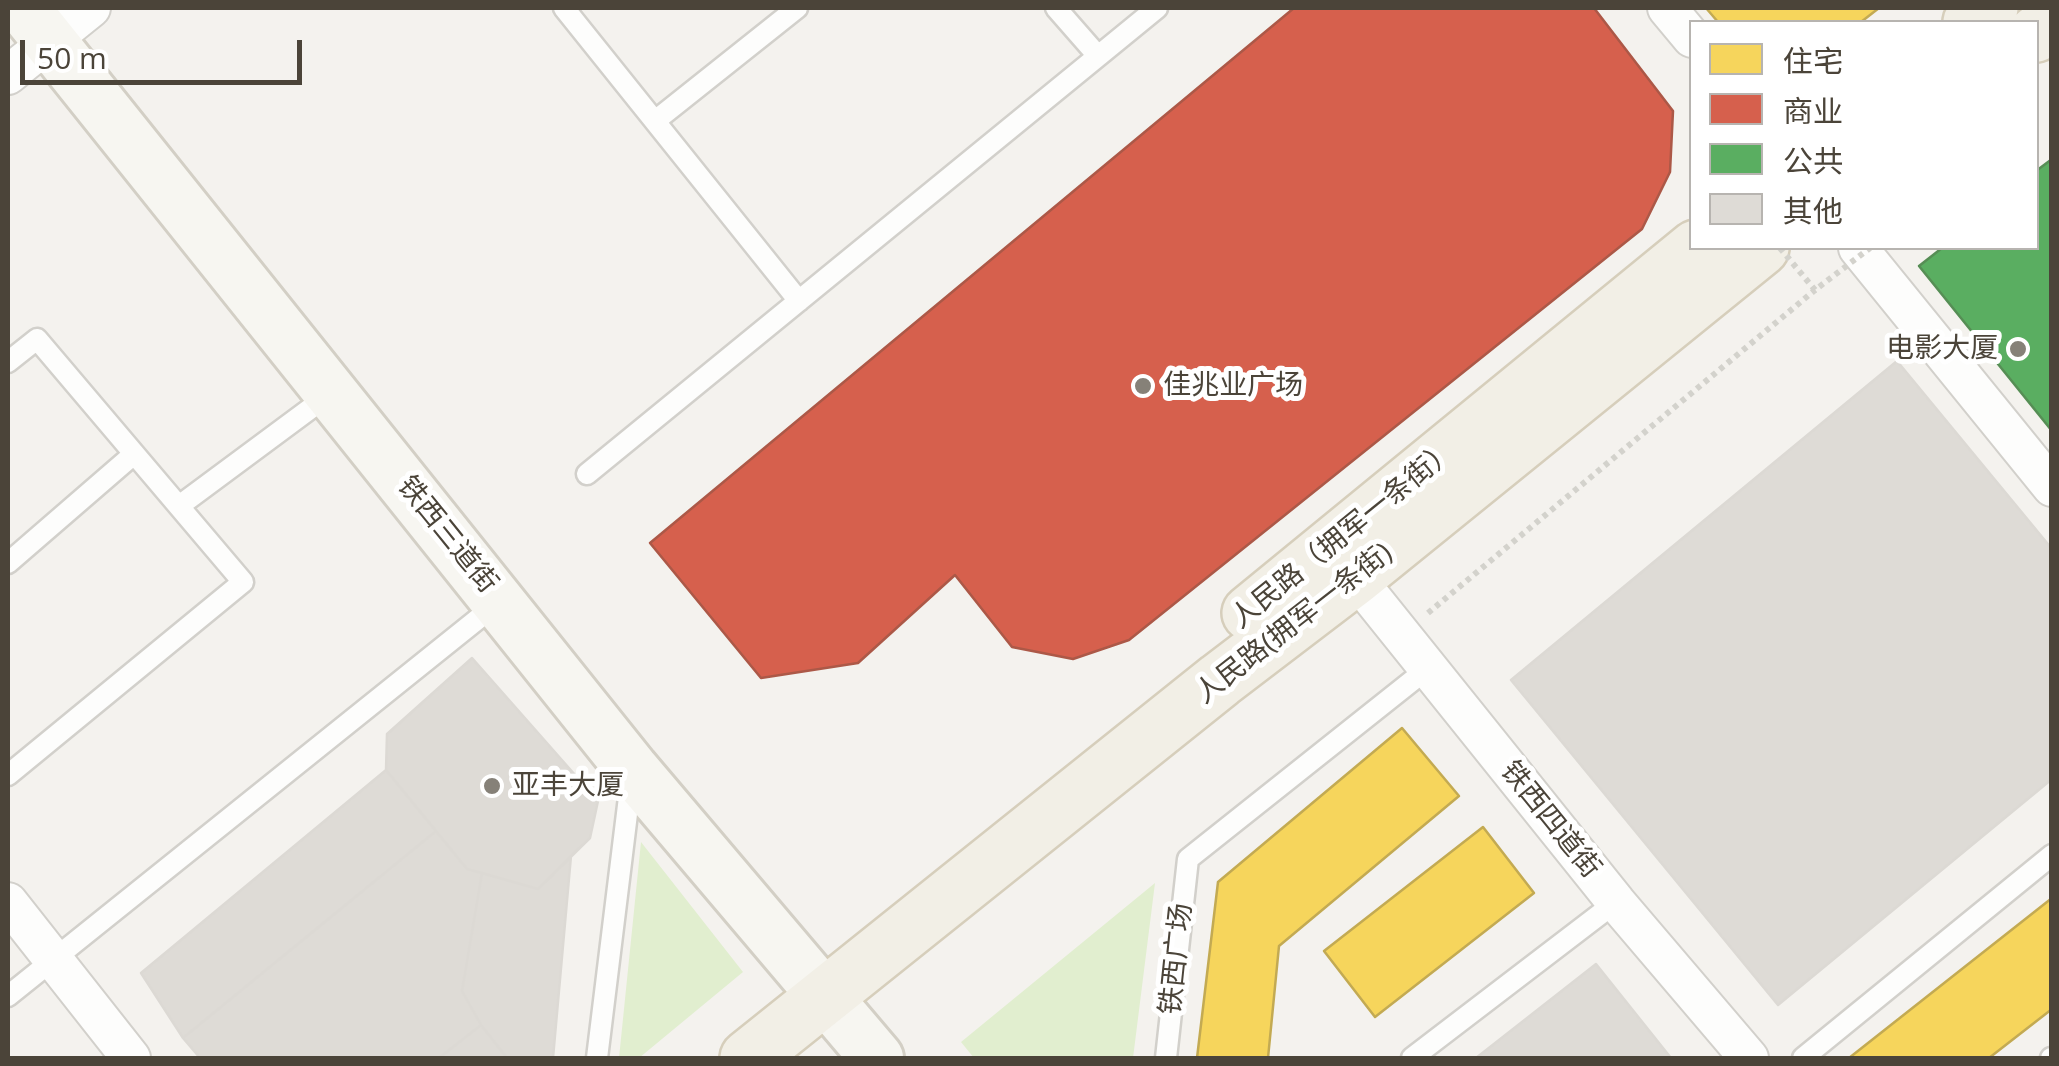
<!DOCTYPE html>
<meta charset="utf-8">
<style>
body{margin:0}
#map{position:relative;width:2059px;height:1066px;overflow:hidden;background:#f4f2ee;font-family:"Open Sans","Noto Sans SC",sans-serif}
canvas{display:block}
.frame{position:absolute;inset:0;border:10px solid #4b4439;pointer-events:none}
.legend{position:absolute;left:1689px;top:20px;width:350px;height:230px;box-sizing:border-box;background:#fff;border:2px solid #b7b4b0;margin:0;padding:12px 18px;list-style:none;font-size:30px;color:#4b4439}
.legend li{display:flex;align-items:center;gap:20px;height:50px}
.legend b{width:50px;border:2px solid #b7b4b0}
.scale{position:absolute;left:20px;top:40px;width:282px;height:45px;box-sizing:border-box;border:5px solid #4b4439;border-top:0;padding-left:12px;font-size:30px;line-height:35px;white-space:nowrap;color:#4b4439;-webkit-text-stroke:8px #fff;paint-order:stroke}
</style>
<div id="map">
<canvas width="2059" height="1066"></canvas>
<div class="frame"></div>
<ul class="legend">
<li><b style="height:28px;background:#f6d55c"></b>住宅</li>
<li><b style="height:28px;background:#d6604d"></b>商业</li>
<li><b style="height:28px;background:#5aae61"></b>公共</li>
<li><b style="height:28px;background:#dedbd6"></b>其他</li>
</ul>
<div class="scale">50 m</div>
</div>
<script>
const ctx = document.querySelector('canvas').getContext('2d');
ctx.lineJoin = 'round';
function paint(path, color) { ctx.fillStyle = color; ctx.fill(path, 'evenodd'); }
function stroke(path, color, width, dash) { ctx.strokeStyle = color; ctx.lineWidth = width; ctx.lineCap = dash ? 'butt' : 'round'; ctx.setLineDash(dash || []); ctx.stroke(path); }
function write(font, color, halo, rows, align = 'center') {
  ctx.font = font + ' "Open Sans","Noto Sans SC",sans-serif'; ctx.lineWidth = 10; ctx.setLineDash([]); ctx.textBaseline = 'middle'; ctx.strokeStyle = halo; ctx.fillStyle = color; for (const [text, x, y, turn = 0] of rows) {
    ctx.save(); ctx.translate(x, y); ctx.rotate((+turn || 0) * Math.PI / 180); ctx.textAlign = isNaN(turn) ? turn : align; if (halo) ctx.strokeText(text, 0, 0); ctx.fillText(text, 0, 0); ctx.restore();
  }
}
paint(new Path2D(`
 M641 842 743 972 639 1058H619Z
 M1155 883 1133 1058H974L961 1042Z`), '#e1eecf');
const homes = new Path2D(`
 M1706 8H1879L1861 22H1718Z
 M1402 728 1459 796 1279 946 1268 1058H1197L1218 882Z
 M1483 827 1534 893 1375 1017 1324 951Z
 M2052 898V1009L1989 1058H1849Z`);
paint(homes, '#f6d55c');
stroke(homes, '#c3aa52', 2.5);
const shops = new Path2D(`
 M1294 8H1594L1673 111 1670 172 1642 229 1129 640 1073 659 1012 647 955 575 858 663 761 678 650 543Z`);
paint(shops, '#d6604d');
stroke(shops, '#ac5847', 2.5);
const public = new Path2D(`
 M2052 159V431L1919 266 1942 248H2036V171Z`);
paint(public, '#5aae61');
stroke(public, '#568e55', 2.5);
const building = new Path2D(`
 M1897 361 2052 549V779L1778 1005 1511 680Z
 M472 658 598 801 590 838 538 889 467 869 386 770 387 734Z
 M386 770 436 831 183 1038 141 973Z
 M436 831 467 869 482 873 462 991 481 1025 439 1058H200L183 1038Z
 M571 856 553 1058H507L481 1025 462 991 482 873 538 889Z
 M1596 964 1671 1058H1476Z
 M481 1025 507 1058H439Z`);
paint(building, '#dedbd6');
stroke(building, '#dcd9d4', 2.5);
const lane = new Path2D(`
 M564 8 799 301
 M1056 8 1098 56
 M655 121 797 8
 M8 362 37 339 243 582 8 775
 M587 474 1157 8
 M179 506 330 394
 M8 563 134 454
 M8 996 499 602
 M597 1058 631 781
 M1166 1058 1188 859 1427 669
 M1412 1058 1616 902
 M1803 1058 2052 855
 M2051 1058H2052`);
const street = new Path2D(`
 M1667 8 1692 38
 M8 75 91 8
 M1858 248 2052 487
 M1355 577 1616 902 1749 1058
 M8 902 131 1058`);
const secondary = new Path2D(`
 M23 8 632 769 877 1058`);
const primary = new Path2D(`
 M1971 22 1990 8
 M2036 34 2052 22
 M1250 613 1696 248
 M748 1058 1220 680 1355 577 1761 248`);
stroke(lane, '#d2d0cb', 25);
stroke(street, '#d2d0cb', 42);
stroke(secondary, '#d3cfc5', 58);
stroke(primary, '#d6cebb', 60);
stroke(new Path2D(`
 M1428 613 1815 290`), '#d3d2cc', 6, [5, 5]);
stroke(lane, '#fdfdfc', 20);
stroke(street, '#fdfdfc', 38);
stroke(secondary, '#f7f6f1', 52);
stroke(primary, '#f2efe6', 55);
stroke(new Path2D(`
 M1780 248 1815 290 1870 248`), '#d3d2cc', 6, [5, 5]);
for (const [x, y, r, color] of [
 [2018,349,10,"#868178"],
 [1143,386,10,"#868178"],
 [492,786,10,"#868178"]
]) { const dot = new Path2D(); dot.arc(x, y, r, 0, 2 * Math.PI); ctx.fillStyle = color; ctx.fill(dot); stroke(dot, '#fff', 4); }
write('28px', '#4b4439', '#fff', [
 ["电影大厦",1998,349,"right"],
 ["佳兆业广场",1163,386],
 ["亚丰大厦",512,786]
], 'left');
write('28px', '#4b4439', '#fff', [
 ["铁西三道街",447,535,51],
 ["人民路（拥军一条街）",1344,535,-39],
 ["人民路(拥军一条街)",1294,624,-38],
 ["铁西四道街",1550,820,51],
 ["铁西广场",1177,959,-84]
]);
</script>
